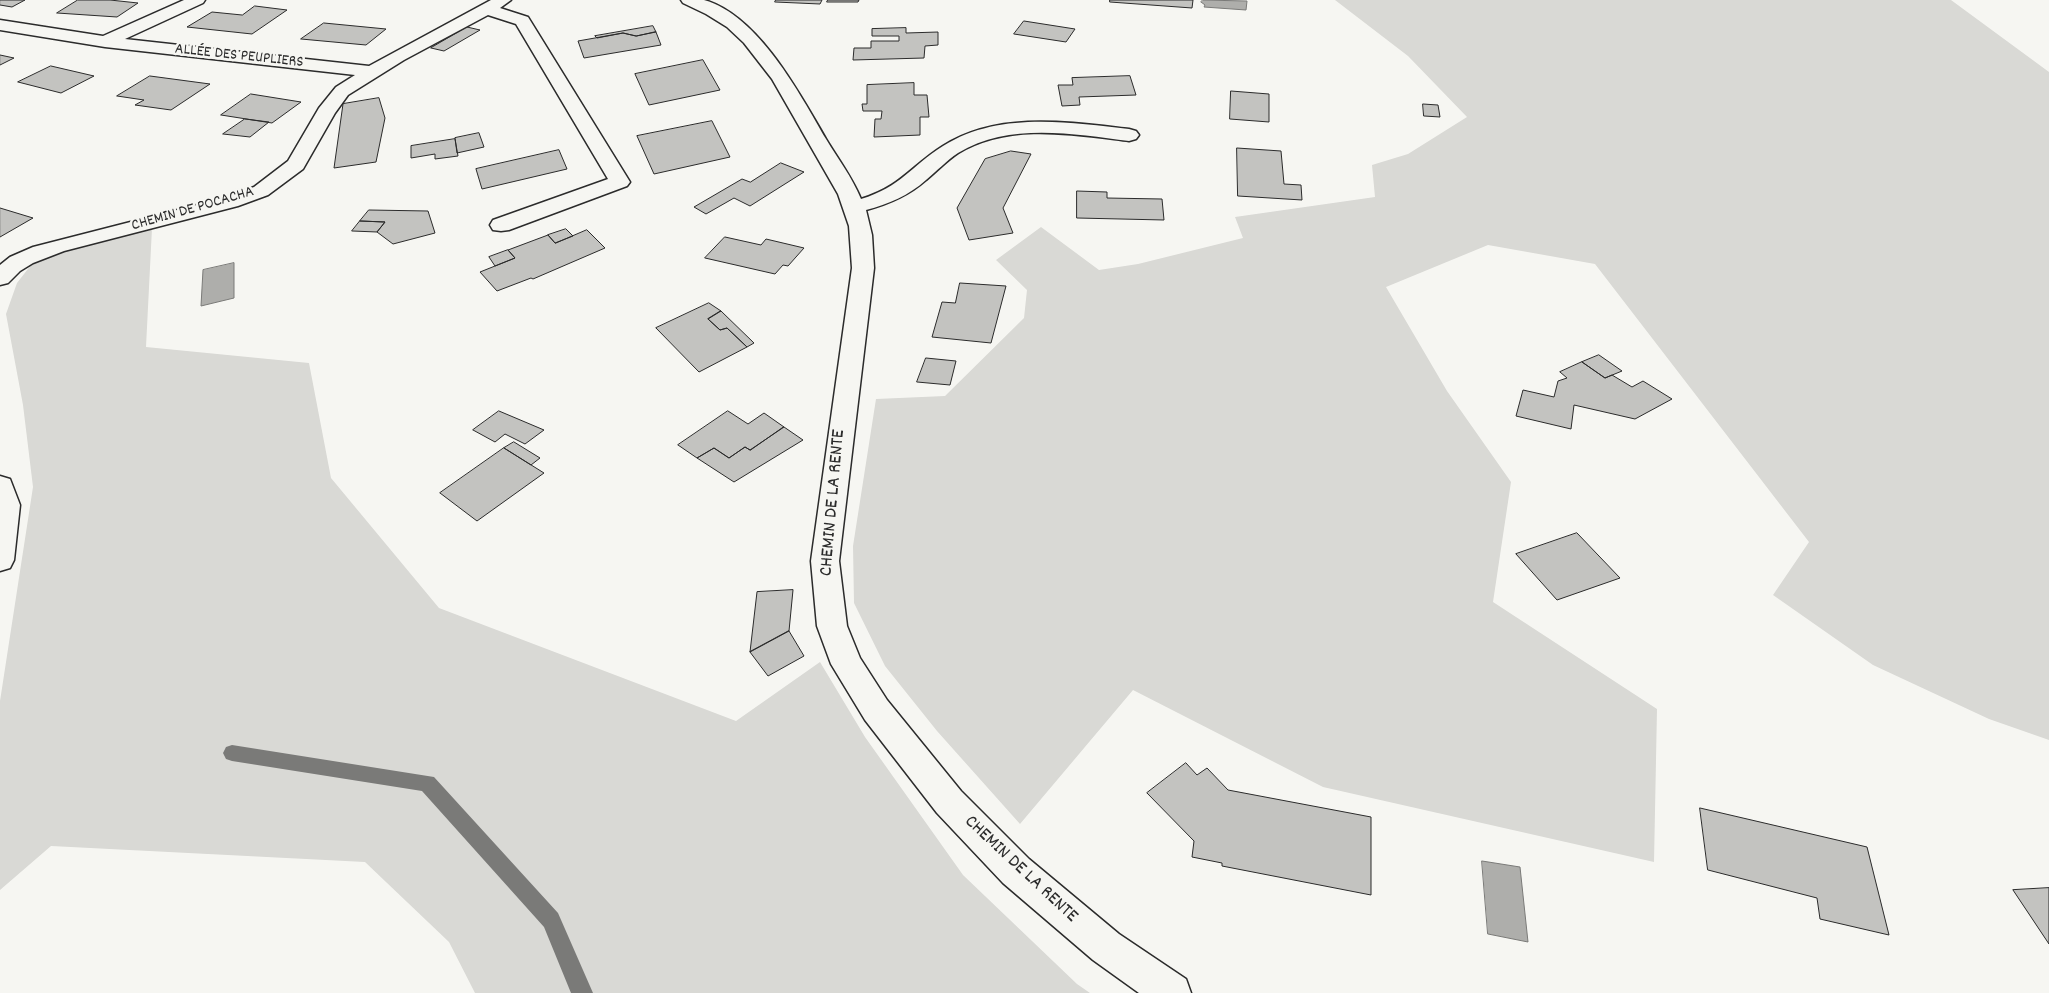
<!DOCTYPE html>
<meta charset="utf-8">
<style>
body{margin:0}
canvas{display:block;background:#f6f6f2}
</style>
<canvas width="2049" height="993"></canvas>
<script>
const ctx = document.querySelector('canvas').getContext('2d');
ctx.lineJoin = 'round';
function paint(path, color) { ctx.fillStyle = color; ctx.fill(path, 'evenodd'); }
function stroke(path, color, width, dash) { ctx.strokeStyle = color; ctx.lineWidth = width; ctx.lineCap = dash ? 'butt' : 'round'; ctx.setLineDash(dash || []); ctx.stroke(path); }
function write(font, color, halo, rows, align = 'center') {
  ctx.font = font + ' Dekko,sans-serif'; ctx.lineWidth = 5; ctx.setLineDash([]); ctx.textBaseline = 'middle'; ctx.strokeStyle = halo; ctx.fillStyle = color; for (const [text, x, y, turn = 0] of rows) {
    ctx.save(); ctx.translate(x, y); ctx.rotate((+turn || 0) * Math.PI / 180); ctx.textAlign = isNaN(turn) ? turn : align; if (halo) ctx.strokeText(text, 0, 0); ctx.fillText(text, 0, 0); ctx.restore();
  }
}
paint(new Path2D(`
 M1335 0H1951L2049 72V740L1989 719 1873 665 1773 595 1809 542 1595 264 1488 245 1386 287 1447 391 1511 482 1493 602 1657 709 1654 862 1323 787 1133 690 1020 824 937 731 885 666 854 603 853 546 876 399 945 396 1024 318 1027 290 996 260 1041 227 1099 270 1138 264 1243 238 1235 217 1375 197 1372 165 1408 154 1467 117 1408 56Z
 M152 228 146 347 309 363 331 478 439 608 736 721 820 662 865 737 963 875 1077 984 1090 993H475L449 942 365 862 51 846 0 890V701L33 487 23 405 6 314 17 283 31 265 58 253Z`), '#d9d9d5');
const water = new Path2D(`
 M1203 0 1247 1 1246 10 1204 7 1205 5 1201 2Z
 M234 263V298L201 306 203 270Z
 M1482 861 1520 867 1528 942 1488 934Z`);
paint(water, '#aeaeab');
stroke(water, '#7a7a78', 1);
paint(new Path2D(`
 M232 745 434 777 558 913 593 993H571L544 927 422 791 232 761 226 759 223 753 226 747Z`), '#7a7a78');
const building = new Path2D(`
 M0 0H25L12 7 0 5Z
 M78 0H110L138 3 117 17 57 13Z
 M776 0H822L820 4 775 2Z
 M828 0H859L858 2H827Z
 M1110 0H1193L1192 8 1110 2Z
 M255 6 287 10 252 34 187 27 212 12 242 15Z
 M1024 21 1075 29 1066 42 1014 34Z
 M324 23 386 29 366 45 301 39Z
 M653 26 656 32 636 36 623 33 597 38 595 36Z
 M467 27 480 30 444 51 431 48Z
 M906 28V33L938 32V45L925 46 924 58 853 60 854 48H871V41H899V36H872V29Z
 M656 32 661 45 584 58 578 41 623 33 636 36Z
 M0 55 14 58 0 65Z
 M703 60 720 90 649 105 635 74Z
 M51 66 94 76 61 93 18 82Z
 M150 76 210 84 171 110 135 105 144 100 117 96Z
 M1130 76 1136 95 1079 97 1080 105 1062 106 1058 85H1073L1072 78Z
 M914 83V95H927L929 117H920V135L874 137 875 119H881L882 111H863L862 104H867V85Z
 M1231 91 1269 94V122L1230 119Z
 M251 94 301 102 272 123 221 115Z
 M379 98 385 118 376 162 334 168 343 104Z
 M1423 104 1438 105 1440 117 1424 116Z
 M245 119 269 122 250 137 223 134Z
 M712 121 730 157 654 174 637 136Z
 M479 133 484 147 457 153 455 138Z
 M455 139 458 156 435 159V154L411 158V146Z
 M1237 148 1281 151 1284 184 1301 185 1302 200 1238 196Z
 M559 150 567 169 482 189 476 169Z
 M1011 151 1031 154 1003 208 1013 233 969 240 957 208 985 159Z
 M781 163 804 172 750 206 734 198 706 214 694 207 742 179 750 182Z
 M1077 191 1107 192V198L1162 199 1164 220 1077 218Z
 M0 208 33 218 0 237Z
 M369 210 428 211 435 233 393 244 377 232 385 222 360 221Z
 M360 221 385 222 377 232 352 231Z
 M566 229 573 236 555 243 548 235Z
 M587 230 605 248 533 279 531 278 497 291 480 272 515 258 508 250 548 235 555 243Z
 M725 237 761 245 766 239 804 248 788 266 783 265 775 274 705 258Z
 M508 250 515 258 495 266 489 257Z
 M960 283 1006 286 991 343 932 337 942 302 955 303Z
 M709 303 721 311 708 319 720 330 727 328 747 347 699 372 656 328Z
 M721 311 754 343 747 347 727 328 720 330 708 319Z
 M1599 355 1622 371 1605 378 1582 362Z
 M926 358 956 361 950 385 917 382Z
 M1582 362 1605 378 1612 375 1632 387 1643 381 1672 399 1635 419 1574 405 1571 429 1516 416 1523 390 1554 397 1558 381 1567 378 1560 372Z
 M499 411 544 430 525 444 505 434 495 442 473 430Z
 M728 411 748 424 764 413 784 427 750 450 745 447 729 458 714 448 697 458 678 445Z
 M784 427 803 440 734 482 697 458 714 448 729 458 745 447 750 450Z
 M514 442 540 458 531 465 504 448Z
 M504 448 544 473 477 521 440 493Z
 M1577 533 1620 578 1557 600 1516 554Z
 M793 590 789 631 750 652 757 592Z
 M789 631 804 656 768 676 750 652Z
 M1186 763 1197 775 1207 768 1228 790 1371 817V895L1222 866V863L1192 857 1194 841 1147 793Z
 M1700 808 1867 847 1889 935 1820 919 1817 898 1708 870Z
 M2049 888V944L2013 890Z`);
paint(building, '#c3c3c0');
stroke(building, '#2b2b2b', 1);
const minor = new Path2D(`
 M184 0H205L203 3 125 39 369 66 491 0H511L500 8 528 17 630 182 627 186 509 230 501 231 493 230 490 225 493 220 608 179 516 24 488 15 404 60 348 95 335 113 303 169 268 195 238 206 64 251 33 263 20 271 8 283 0 285V265L10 257 33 247 224 198 254 187 288 161 319 108 336 87 355 75 105 47 0 30V20L103 36Z
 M681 0C688 0 697 0 704 0 758 15 800 94 826 139 838 159 852 177 861 199 901 187 911 166 943 146 998 111 1068 122 1129 129L1136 131 1139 135 1136 139 1129 141C1073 134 1009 122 958 153 946 161 937 171 926 180 908 196 889 204 866 210L872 235 874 268 839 561 847 626 860 658 887 700 961 791 1029 859 1119 934 1186 979 1191 993H1139L1093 960 1003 883 937 813 865 720 831 664 817 626 811 561 852 268 849 226 838 194 772 79 744 43 727 27 706 14 683 3Z
 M0 476 10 479 20 505 14 560 10 568 0 571Z`);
stroke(minor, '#2b2b2b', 3);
paint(minor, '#f6f6f2');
write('16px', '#2b2b2b', '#f6f6f2', [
 ["ALLÉE DES PEUPLIERS",239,57,6],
 ["CHEMIN DE POCACHA",193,210,-16]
]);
write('19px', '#2b2b2b', '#f6f6f2', [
 ["CHEMIN DE LA RENTE",834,503,-85],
 ["CHEMIN DE LA RENTE",1020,870,43]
]);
</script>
